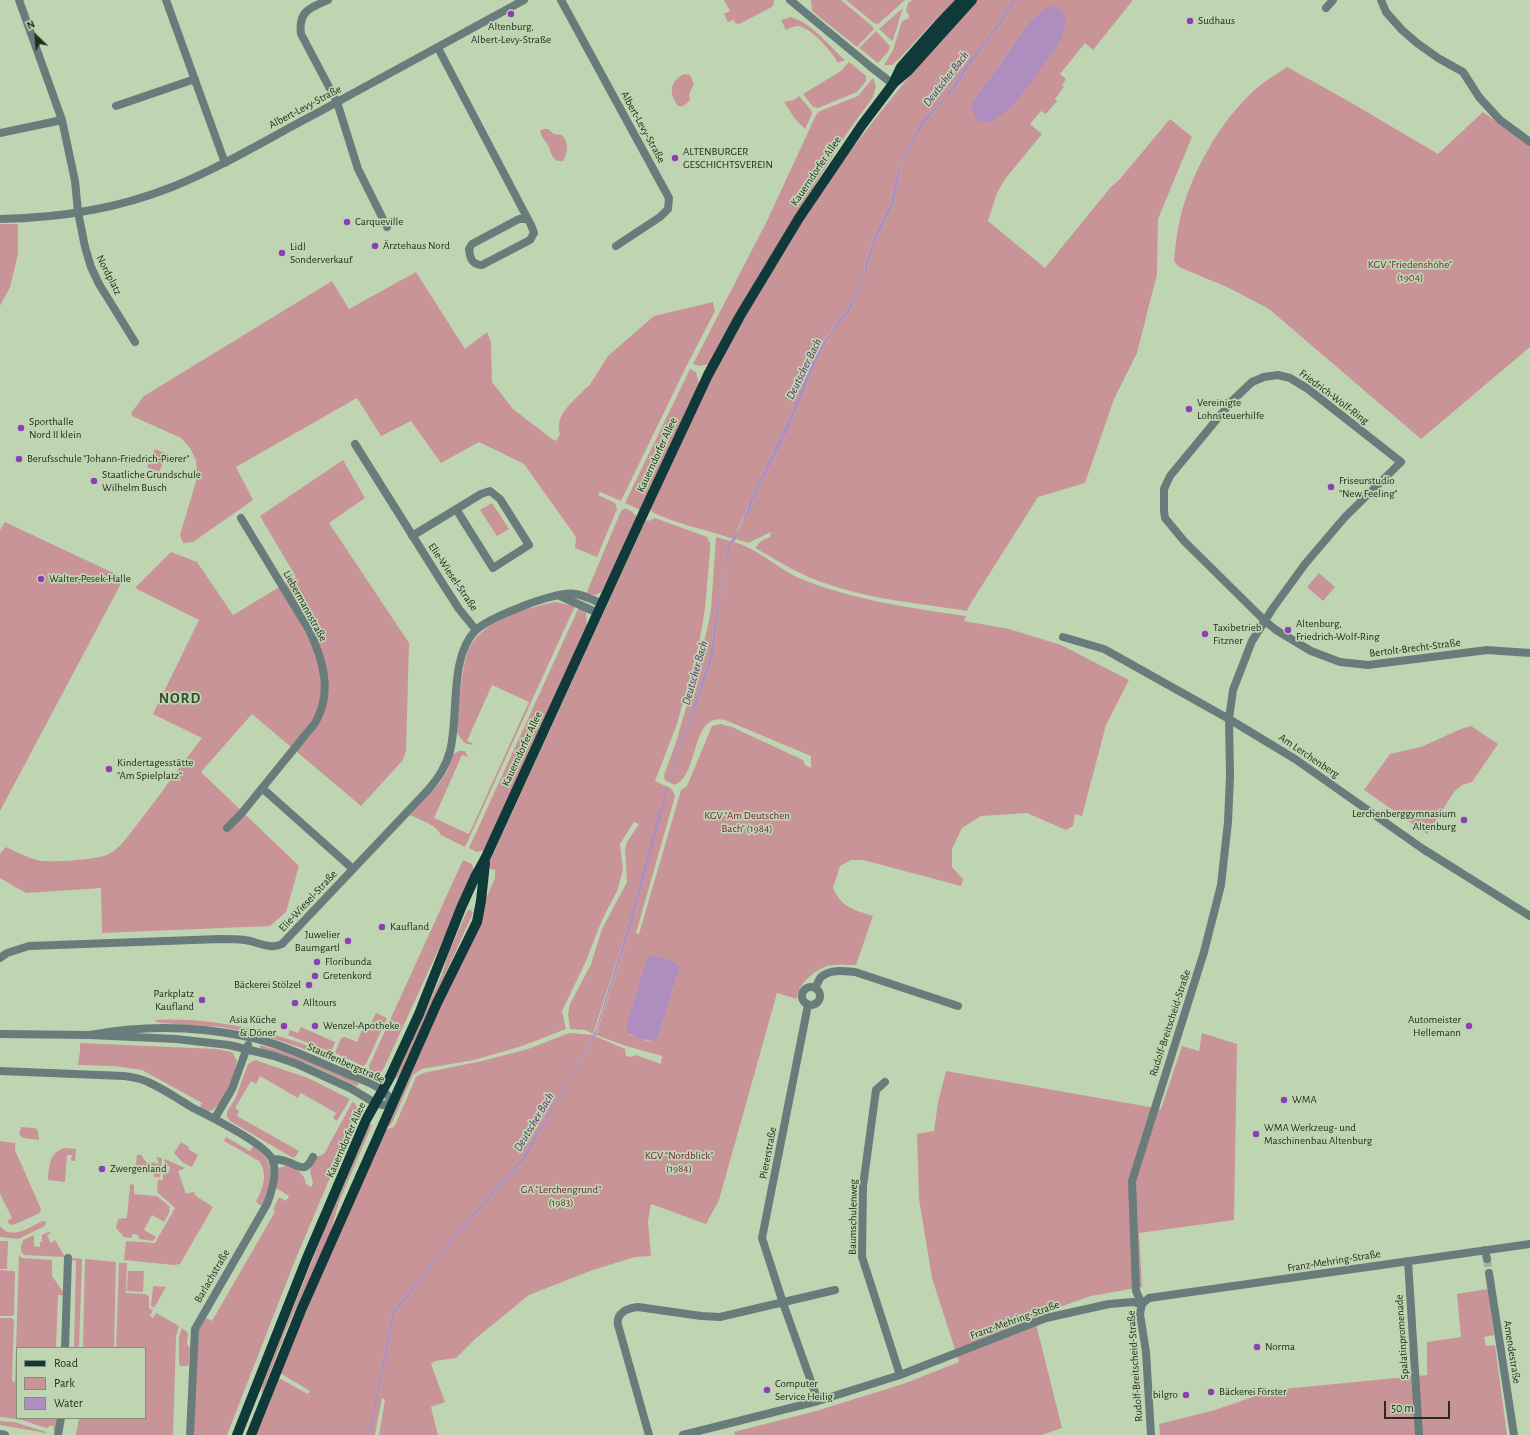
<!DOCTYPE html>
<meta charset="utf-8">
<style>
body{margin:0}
#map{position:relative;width:1530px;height:1435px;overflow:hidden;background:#bfd5b2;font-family:"Alegreya Sans",sans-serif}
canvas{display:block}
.legend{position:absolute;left:16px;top:1347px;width:130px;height:72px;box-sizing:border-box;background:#bfd5b2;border:1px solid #819277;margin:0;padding:5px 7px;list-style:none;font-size:12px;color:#252d1f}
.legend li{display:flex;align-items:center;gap:8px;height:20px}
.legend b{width:20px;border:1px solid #819277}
.north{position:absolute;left:16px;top:16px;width:40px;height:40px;-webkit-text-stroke:3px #bfd5b2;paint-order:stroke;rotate:335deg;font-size:11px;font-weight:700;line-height:16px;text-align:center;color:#252d1f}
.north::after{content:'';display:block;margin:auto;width:14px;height:18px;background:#252d1f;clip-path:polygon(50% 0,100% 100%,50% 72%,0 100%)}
.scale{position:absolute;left:1384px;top:1401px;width:66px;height:18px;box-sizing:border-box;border:2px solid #252d1f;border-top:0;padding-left:5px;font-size:12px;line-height:14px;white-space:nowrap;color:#252d1f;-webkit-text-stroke:3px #bfd5b2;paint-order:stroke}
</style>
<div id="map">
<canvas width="1530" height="1435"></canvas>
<ul class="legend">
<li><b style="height:5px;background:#103a3a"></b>Road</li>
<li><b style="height:11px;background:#c99498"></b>Park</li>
<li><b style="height:11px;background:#ae8dbf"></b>Water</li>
</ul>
<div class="north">N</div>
<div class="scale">50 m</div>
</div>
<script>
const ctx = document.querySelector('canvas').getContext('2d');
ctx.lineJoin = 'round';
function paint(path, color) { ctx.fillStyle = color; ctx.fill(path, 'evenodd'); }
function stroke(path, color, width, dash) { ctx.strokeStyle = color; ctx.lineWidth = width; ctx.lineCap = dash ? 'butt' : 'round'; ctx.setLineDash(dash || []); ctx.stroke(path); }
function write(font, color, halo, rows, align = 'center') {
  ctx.font = font + ' "Alegreya Sans",sans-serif'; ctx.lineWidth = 3.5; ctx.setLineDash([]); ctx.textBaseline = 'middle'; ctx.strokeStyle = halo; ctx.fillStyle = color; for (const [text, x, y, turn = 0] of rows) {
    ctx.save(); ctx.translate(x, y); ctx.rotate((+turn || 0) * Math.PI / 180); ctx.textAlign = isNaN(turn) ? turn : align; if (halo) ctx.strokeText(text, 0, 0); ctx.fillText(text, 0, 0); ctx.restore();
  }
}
paint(new Path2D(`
 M724 0H774V1L773 6 770 8 739 24 735 23 734 20 728 22 724 14 730 11Z
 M811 0H841L872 26 874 29 857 47 812 11Z
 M846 0H905L878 24 874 23Z
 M912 0H956L936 19 898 60 892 65H884L893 50 902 21 909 18V15L906 11 908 3Z
 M975 0H1013L991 33 967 63 950 90 938 105 922 120 909 144 897 173 890 204 875 235 865 262 864 273 857 289 848 308 821 344 791 414 749 502 745 514 733 539C706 529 678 525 652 512L651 509C670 466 689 423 710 382 747 311 787 241 833 175 877 114 925 56 975 0Z
 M1016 0H1133L1093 50 1085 43 1060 74 1066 79 1062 85 1064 87 1055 99 1057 101 1046 114 1041 111 1030 124 1042 134 1005 179 997 193 988 221 1045 268 1110 188 1120 179 1170 119 1192 137 1158 219 1157 274 1137 353 1114 399 1085 483 1038 497 969 606 967 611C911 602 852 598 800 573 785 566 770 556 755 548L761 541 770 537 771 532 748 543 736 539 739 529 750 511 753 500 784 439 821 351 828 339 850 311 867 270 875 242 894 203 902 163 917 135 928 119 957 86 970 65 998 28ZM1029 23 1066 24 972 103Z
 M903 8 893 40 892 41 879 29Z
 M791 17C814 25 827 44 845 60L838 63C832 52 812 28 798 26 794 26 790 28 786 30L781 20Z
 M876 31 890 46 888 52 878 63 859 48Z
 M849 62 866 76V81L857 92 818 108 813 107 803 94 841 71Z
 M1287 67 1350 102 1438 154 1483 112 1530 146V347L1421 439 1269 309 1229 288 1179 267 1174 261C1176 239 1179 216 1187 195 1202 154 1226 115 1259 86 1268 79 1278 73 1287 67Z
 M684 74 690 75 694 84 689 94 690 99C687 104 684 107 678 106 669 94 669 81 684 74Z
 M873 78 876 86 873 97 847 133 760 273 709 364 700 366 693 364 767 221 816 115 820 111 858 96Z
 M799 96 811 110 812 114 805 129 795 119 784 102 794 100Z
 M543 129H548L554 134 562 135C569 142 568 152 563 161 551 163 551 149 546 142 543 138 541 136 540 131Z
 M0 224H18V254L10 287 0 306Z
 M416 272 465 349 487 332 491 342 492 382 513 409 552 439 556 441 560 434C554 414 574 401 586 388L589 386 608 356 654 316 713 302 715 311 686 367 621 501 600 492 598 495 615 503 617 509 597 557 575 548 576 537 524 464 479 442 441 463 411 421 381 436 357 398 236 467 253 500 193 542 183 543 180 535 197 478 196 460 190 448 181 438 132 416 131 413 144 396 332 281 349 309Z
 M690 369 696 372 699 383 640 510 625 503Z
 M155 449 167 454 159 472 147 467Z
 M343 460 365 498 329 523 409 643 406 750 403 760 361 806 252 714 201 772 299 866 286 912 270 926 102 933 101 888 26 893 0 878V854L6 847C16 852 26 857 37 860 48 863 98 860 109 854 120 848 128 836 136 826 159 797 179 767 202 738L153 714 199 620 135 588 171 552 197 562 233 615 296 577 260 516Z
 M492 503 509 529 497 536 480 510Z
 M625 508 633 512V514L637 516 602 591 596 595 586 594 621 511Z
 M655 518 707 537 710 543V551L705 609 699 644 677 724 655 781 672 789 675 796 636 933 639 934 681 790 687 786 712 726 720 724 732 727 803 760 805 765 811 768V756L725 720C690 711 700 777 674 785L665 780 664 775 675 745 696 674 708 626 711 609 716 537 731 541 728 545 717 606 710 656 670 778 671 779 713 657 722 581 728 554 730 547 734 542C759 549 778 569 801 579 854 600 910 608 966 616L964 621 1009 629 1061 645 1129 680 1106 725 1082 816 1075 814 1073 826 1066 830 1027 813 981 816 962 828 952 849V867L963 879 961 886 863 860H851L840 866 833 888C843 909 853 909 873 916L856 965C847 965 836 964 827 966 814 971 797 984 797 999L777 993 719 1200 706 1224 651 1204 648 1221 651 1256 635 1257 590 1271 529 1295 475 1339 456 1358 435 1361 431 1364 445 1402 431 1407 438 1435H379L385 1400 382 1398 375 1435H370L395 1313 446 1248 525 1159 595 1036 625 1049 626 1056 631 1057 636 1055 661 1064 662 1056 623 1045 596 1035 631 927 657 830H655L627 930 593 1034 585 1030 570 1029 568 1014 570 1004 591 964 602 929 627 882 625 849 627 842 639 824 634 822 620 844 623 870 617 891 602 920 586 961 562 1011 566 1029 522 1046 474 1060 422 1069 413 1075 392 1123 390 1126 386 1127 495 878V870L488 868 489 863 646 520 648 521ZM680 967 658 1037 648 1041 630 1035Z
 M5 522 124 578 0 811V530Z
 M1319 573 1335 587 1323 601 1307 587Z
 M556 602 575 606 465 847 441 835C436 824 420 820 410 815L439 784 448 770 452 755 459 751H465L468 757 462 755 434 818 469 834 529 702 492 685 467 741 474 744C465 747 460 738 456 731 459 706 460 678 467 654 476 622 527 607 556 602Z
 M579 607 586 612 587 626 484 850 477 852 469 848Z
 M1471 726 1498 744 1472 782 1462 785 1454 792 1427 834 1364 790 1390 754 1421 747 1461 729Z
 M463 860 472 864 474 872 384 1068C379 1075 373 1078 364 1077L369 1069V1066Z
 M470 909 473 913 398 1078 396 1079 395 1078 441 977 449 952 467 911Z
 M376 1013 387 1018 366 1064 363 1066 335 1053 341 1038 345 1037 357 1042 362 1030 364 1031 368 1024 370 1025Z
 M154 1020C190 1018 226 1023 261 1031L260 1034 221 1027 160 1023Z
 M301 1027 335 1042 331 1052 288 1035 290 1030 298 1033Z
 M265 1032 301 1043 330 1055 328 1058 299 1047 265 1036Z
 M569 1033 593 1035 588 1046 522 1158 444 1247 393 1311 368 1435H256L278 1379H281L308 1394 310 1391 280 1373 305 1310 384 1130 394 1127 396 1123 416 1077 423 1073 482 1061 528 1049Z
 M1202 1033 1237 1044 1234 1220 1139 1233 1142 1287 1091 1296 1034 1316 1062 1428 1042 1435H735L734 1432 816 1411 903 1384 959 1362 932 1278 919 1199 917 1134 934 1131 938 1102 946 1071 1161 1109 1182 1046 1199 1051Z
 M80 1043 216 1049 232 1052 237 1061C234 1075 223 1110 207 1112L200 1107 202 1103 142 1070 113 1066 78 1065 80 1051Z
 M260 1045 292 1054 359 1083 357 1086 306 1063 260 1049Z
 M333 1057 361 1069 362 1071 360 1076 345 1070 343 1066 332 1060Z
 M255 1060 308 1078 350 1099 337 1121 333 1118 336 1113 301 1093 298 1098 260 1076 256 1084 251 1081 235 1108 239 1111 237 1116 299 1151 295 1157 293 1158 230 1121 227 1117V1112L236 1097 248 1064Z
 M353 1101 357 1107V1114L296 1258 227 1435H193L197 1345 199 1330 206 1318 212 1321 272 1217 275 1211 273 1210 279 1197 286 1201 289 1196 276 1188 279 1168 288 1165C298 1171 304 1172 306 1184L311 1187 313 1183 310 1170 316 1157 324 1154Z
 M370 1124 372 1125 339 1202 330 1234 287 1328 263 1391 261 1392 263 1383 324 1231Z
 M21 1127 35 1128 38 1131 39 1140 23 1138 19 1134Z
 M226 1137 250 1151 253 1146C278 1162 271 1181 263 1205H260L256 1202C262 1190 269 1174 259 1161L224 1141Z
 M0 1141 15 1143V1150L41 1209 40 1213 13 1225 9 1224 7 1221 12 1218 0 1194Z
 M181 1142 189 1147 188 1149 198 1155 192 1167 183 1163 174 1153Z
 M65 1148 76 1149 75 1161H71L72 1155H67L65 1182 48 1180C49 1166 49 1152 65 1148Z
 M137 1155H141L147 1163 150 1162 151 1164 154 1162 156 1164 159 1163 156 1157 162 1158 160 1177H154L155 1167 136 1165Z
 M165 1159 185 1168 178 1171 186 1194 194 1192 196 1196 213 1207 180 1264 174 1265 124 1260 126 1241 155 1243 175 1208 157 1192 158 1180H163V1172H169L170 1166H164Z
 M130 1184 134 1185V1194L157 1196 170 1207 169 1209 170 1211 164 1222 152 1215 144 1230 156 1237 153 1241 139 1239 138 1235 133 1234 131 1238 124 1237 116 1228 118 1219 127 1218Z
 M43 1221 46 1222 45 1226 18 1239 0 1237V1226C12 1241 29 1227 43 1221Z
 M48 1232 51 1233 47 1235 51 1243 55 1240 65 1257 24 1255 21 1252V1246L23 1240 34 1235V1246L40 1247V1242H42V1235Z
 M0 1241H8L7 1269H0Z
 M19 1255 22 1258 52 1260V1276L64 1293V1295H58L56 1348H17V1418H58L55 1432 54 1431 53 1425 46 1428 22 1420 0 1417V1318H12L14 1320 12 1381 15 1382Z
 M72 1258 82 1259 79 1348H74L76 1261 71 1260Z
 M85 1259 116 1262 114 1348H83Z
 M119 1263H127L126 1293 145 1294 149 1296V1308L153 1310 150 1316 153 1318 156 1313 179 1326 176 1336 173 1435H76L79 1418H145V1348H116Z
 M0 1270 14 1271 15 1272 14 1315 12 1316H0Z
 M128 1271H144L143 1292 127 1291Z
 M153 1286 166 1287 154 1308 151 1306Z
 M1488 1289 1494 1335 1484 1337 1486 1346 1495 1345 1507 1435H1160L1159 1424 1215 1410 1273 1390 1427 1375V1342L1461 1337 1457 1294Z
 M182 1328 188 1333 187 1344 190 1348 189 1364 187 1366H181L179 1364V1337Z
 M0 1421 14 1422 46 1432V1433L0 1425Z`), '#c99498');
paint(new Path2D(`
 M1013 0H1016L998 28 970 65 957 86 928 119 917 135 902 163 894 203 875 242 867 270 850 311 828 339 821 351 784 439 753 500 750 511 739 529 736 539 730 547 722 581 713 657 671 779 670 778 710 656 717 606 728 545C737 534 746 516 749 502L791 414 818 349 848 308 857 289 864 273 865 263 875 235 890 204 897 173 909 144 922 120 938 105 950 90 967 63 991 33Z
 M1055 6 1063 13 1066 24 1058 45 1014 105 990 123C975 121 973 118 972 103L1029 23 1045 9Z
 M666 794 665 802 631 927 595 1036 525 1159 446 1248 395 1313 371 1431 370 1435H368L393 1311 444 1247 522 1158 588 1046 596 1029 627 930 659 811Z
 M650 956C660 956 673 960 680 967L658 1037 654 1040C644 1041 627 1037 626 1026L647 959Z`), '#ae8dbf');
stroke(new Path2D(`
 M665 796 667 788`), '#ae8dbf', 2.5);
stroke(new Path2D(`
 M1487 1259 1489 1273`), '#a0b395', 8, [8, 4]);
stroke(new Path2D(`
 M19 0 62 120 75 181 78 212 85 247 91 267 99 284 135 342
 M166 0 225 163
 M328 0C309 8 298 12 301 34L337 102 358 169 387 227
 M561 0 669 198 668 209 660 217 616 246
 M790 0 871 67 893 84
 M1381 0 1386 12 1402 30 1417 43 1438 58 1463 72 1479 97 1500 120 1530 142
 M1326 8 1333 0
 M438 48 531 225 534 233 530 240 482 265C472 265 470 258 469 249L472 244 519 219H527
 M116 106 195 79
 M0 133 62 120
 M0 219C58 218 117 209 172 187 222 167 269 138 317 113 386 76 455 38 524 0
 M355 444 441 581 459 609 476 630
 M412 536 481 494 490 491 500 499 529 545 493 568 456 509
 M560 596 598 613
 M1063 637 1104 649 1229 719 1295 759 1423 849 1530 916
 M262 788 353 869
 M227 828 241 814 315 723C333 693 323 659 309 630L241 518
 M0 958 7 953 29 946 220 939C228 939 237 939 245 940 258 942 270 950 282 944L428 790C438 778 446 767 450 751 459 717 449 658 475 631 485 621 508 612 521 607 532 602 565 591 576 594 585 596 594 600 602 604
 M802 996a9 9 0 1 1 18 0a9 9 0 1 1-18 0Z
 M815 988C817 985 819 979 821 977 830 969 844 971 855 972L958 1006
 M808 1005 762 1238 783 1303 818 1401
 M0 1034 90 1035 176 1039 229 1045 274 1056 297 1064 350 1088 375 1103 383 1105 392 1103C386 1086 361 1080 345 1073 314 1060 282 1044 249 1037 197 1026 142 1025 90 1035
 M0 1071 124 1076C132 1077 140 1078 148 1082 164 1089 178 1099 193 1108 211 1117 264 1143 272 1159 278 1172 272 1191 267 1204L195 1329 190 1435
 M885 1082 876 1090 863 1186 862 1257 900 1375
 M215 1118 232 1089 248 1045
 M272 1159C277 1159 283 1160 288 1162 301 1167 305 1173 313 1157
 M1485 1250 1487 1259
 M1408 1261 1419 1435
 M1489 1273 1514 1435
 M65 1348 68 1258
 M0 1434 5 1435
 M58 1435 61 1418
 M649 1435 618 1325C616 1313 627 1308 638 1307L701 1316 720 1317 835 1290
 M683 1435 818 1401 900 1375 1046 1318 1109 1304 1133 1302 1142 1304 1149 1298 1530 1244
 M1151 1435 1146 1352 1140 1314 1142 1304 1136 1291 1132 1181 1204 952 1221 885 1228 822 1230 776 1229 719 1233 690 1252 641 1273 608 1305 564 1345 517 1401 462 1308 389 1290 378 1278 375 1264 377 1252 382 1232 401 1170 476 1164 489V511L1165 518 1184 541 1265 621 1276 630 1311 651 1340 662 1368 665 1487 650 1530 653`), '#677c7b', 8);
stroke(new Path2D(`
 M895 82 908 71 972 0
 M237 1435 307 1258 366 1120 390 1077 419 1014 461 908 475 877 485 859 643 514 708 375 740 316 799 218 862 125 893 84 901 67 939 24 962 0
 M251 1435 302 1308 437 1003 477 922 481 901 485 863`), '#103a3a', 10);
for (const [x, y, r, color] of [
 [511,14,4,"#8c3fb0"],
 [1190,21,4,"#8c3fb0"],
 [675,158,4,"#8c3fb0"],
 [347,222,4,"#8c3fb0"],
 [375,246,4,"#8c3fb0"],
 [282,253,4,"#8c3fb0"],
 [1189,409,4,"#8c3fb0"],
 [21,428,4,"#8c3fb0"],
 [19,459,4,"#8c3fb0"],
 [94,481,4,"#8c3fb0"],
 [1331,487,4,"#8c3fb0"],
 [41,579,4,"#8c3fb0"],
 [1288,630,4,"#8c3fb0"],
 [1205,634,4,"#8c3fb0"],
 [109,769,4,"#8c3fb0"],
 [1464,820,4,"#8c3fb0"],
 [382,927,4,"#8c3fb0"],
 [348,941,4,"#8c3fb0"],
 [317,962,4,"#8c3fb0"],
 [315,976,4,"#8c3fb0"],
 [309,985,4,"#8c3fb0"],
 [202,1000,4,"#8c3fb0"],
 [295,1003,4,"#8c3fb0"],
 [284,1026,4,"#8c3fb0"],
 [315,1026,4,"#8c3fb0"],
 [1469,1026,4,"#8c3fb0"],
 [1284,1100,4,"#8c3fb0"],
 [1256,1134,4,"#8c3fb0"],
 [102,1169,4,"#8c3fb0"],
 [1257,1347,4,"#8c3fb0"],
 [767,1390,4,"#8c3fb0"],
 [1211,1392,4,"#8c3fb0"],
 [1186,1395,4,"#8c3fb0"]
]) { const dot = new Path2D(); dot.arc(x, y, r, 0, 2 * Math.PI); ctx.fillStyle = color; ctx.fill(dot); stroke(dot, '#bfd5b2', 1.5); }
write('11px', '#252d1f', '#bfd5b2', [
 ["Sudhaus",1198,21],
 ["Altenburg,",511,27,"center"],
 ["Albert-Levy-Straße",511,40,"center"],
 ["ALTENBURGER",683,152],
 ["GESCHICHTSVEREIN",683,165],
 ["Carqueville",355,222],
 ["Ärztehaus Nord",383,246],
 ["Lidl",290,247],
 ["Sonderverkauf",290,260],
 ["Vereinigte",1197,403],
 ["Lohnsteuerhilfe",1197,416],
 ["Sporthalle",29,422],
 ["Nord II klein",29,435],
 ["Berufsschule \"Johann-Friedrich-Pierer\"",27,459],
 ["Staatliche Grundschule",102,475],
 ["Wilhelm Busch",102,488],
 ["Friseurstudio",1339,481],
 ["\"New Feeling\"",1339,494],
 ["Walter-Pesek-Halle",49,579],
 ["Altenburg,",1296,624],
 ["Friedrich-Wolf-Ring",1296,637],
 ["Taxibetrieb",1213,628],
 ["Fitzner",1213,641],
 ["Kindertagesstätte",117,763],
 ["\"Am Spielplatz\"",117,776],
 ["Lerchenberggymnasium",1456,814,"right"],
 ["Altenburg",1456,827,"right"],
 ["Kaufland",390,927],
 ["Juwelier",340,935,"right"],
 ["Baumgartl",340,948,"right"],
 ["Floribunda",325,962],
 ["Gretenkord",323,976],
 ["Bäckerei Stölzel",301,985,"right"],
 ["Parkplatz",194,994,"right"],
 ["Kaufland",194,1007,"right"],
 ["Alltours",303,1003],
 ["Asia Küche",276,1020,"right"],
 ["& Döner",276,1033,"right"],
 ["Automeister",1461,1020,"right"],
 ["Hellemann",1461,1033,"right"],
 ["Wenzel-Apotheke",323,1026],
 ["WMA",1292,1100],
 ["WMA Werkzeug- und",1264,1128],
 ["Maschinenbau Altenburg",1264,1141],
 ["Zwergenland",110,1169],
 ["Norma",1265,1347],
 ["Computer",775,1384],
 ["Service Heilig",775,1397],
 ["Bäckerei Förster",1219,1392],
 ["bilgro",1178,1395,"right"]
], 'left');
write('11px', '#252d1f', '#bfd5b2', [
 ["Albert-Levy-Straße",305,107,-28],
 ["Albert-Levy-Straße",643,127,61],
 ["Kauerndorfer Allee",816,171,-56],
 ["Nordplatz",109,275,63],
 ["Friedrich-Wolf-Ring",1334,397,37],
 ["Kauerndorfer Allee",657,455,-65],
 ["Elie-Wiesel-Straße",453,577,56],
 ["Liebermannstraße",305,606,61],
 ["Bertolt-Brecht-Straße",1415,648,-7],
 ["Kauerndorfer Allee",522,749,-65],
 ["Am Lerchenberg",1309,756,34],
 ["Elie-Wiesel-Straße",308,901,-47],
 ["Rudolf-Breitscheid-Straße",1170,1023,-72],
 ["Stauffenbergstraße",346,1063,24],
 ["Kauerndorfer Allee",346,1140,-66],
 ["Piererstraße",768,1153,-79],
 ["Baumschulenweg",853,1217,-89],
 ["Franz-Mehring-Straße",1334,1261,-9],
 ["Barlachstraße",212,1276,-60],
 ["Franz-Mehring-Straße",1015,1320,-20],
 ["Spalatinpromenade",1402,1337,-94],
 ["Amendestraße",1512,1352,81],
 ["Rudolf-Breitscheid-Straße",1135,1366,-94]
]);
write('11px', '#742633', '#bfd5b2', [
 ["KGV \"Friedenshöhe\"",1410,265],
 ["(1904)",1410,278],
 ["KGV \"Am Deutschen",747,816],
 ["Bach\" (1984)",747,829],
 ["KGV \"Nordblick\"",679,1156],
 ["(1984)",679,1169],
 ["GA \"Lerchengrund\"",561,1190],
 ["(1983)",561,1203]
]);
write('italic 12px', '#592f6d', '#bfd5b2', [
 ["Deutscher Bach",946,79,-52],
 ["Deutscher Bach",804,369,-64],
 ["Deutscher Bach",695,673,-74],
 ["Deutscher Bach",534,1122,-59]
]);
ctx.letterSpacing = '1px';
write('bold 15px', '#3a4c2e', '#bfd5b2', [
 ["NORD",180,698]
]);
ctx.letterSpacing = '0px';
</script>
